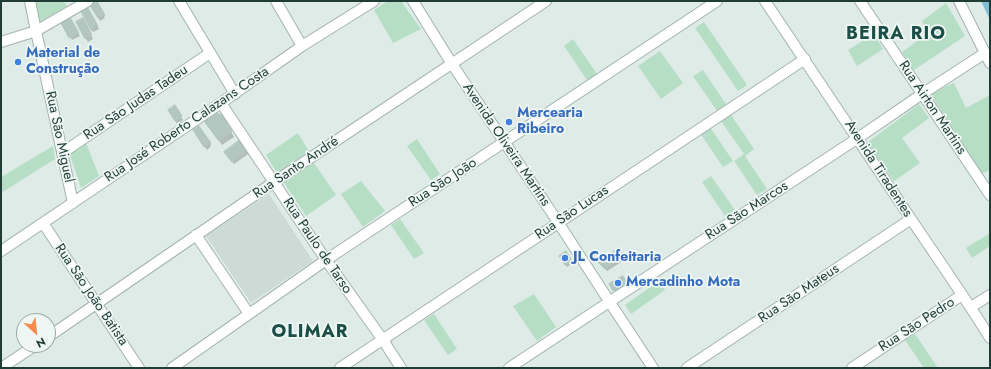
<!DOCTYPE html>
<meta charset="utf-8">
<style>
body{margin:0}
#map{position:relative;width:991px;height:369px;overflow:hidden;background:#dfebe7;font-family:Jost,sans-serif}
canvas{display:block}
.frame{position:absolute;inset:0;border:2px solid #1f3c37;pointer-events:none}
.north{position:absolute;left:16px;top:313px;width:40px;height:40px;box-sizing:border-box;background:#eff7f4;border:1px solid #9caca8;border-radius:50%;rotate:153deg;font-size:11px;font-weight:700;line-height:16px;text-align:center;color:#1f3c37}
.north::after{content:'';display:block;margin:auto;width:14px;height:18px;background:#f98b4e;clip-path:polygon(50% 0,100% 100%,50% 72%,0 100%)}
</style>
<div id="map">
<canvas width="991" height="369"></canvas>
<div class="frame"></div>
<div class="north">N</div>
</div>
<script>
const ctx = document.querySelector('canvas').getContext('2d');
ctx.lineJoin = 'round';
function paint(path, color) { ctx.fillStyle = color; ctx.fill(path, 'evenodd'); }
function stroke(path, color, width, dash) { ctx.strokeStyle = color; ctx.lineWidth = width; ctx.lineCap = dash ? 'butt' : 'round'; ctx.setLineDash(dash || []); ctx.stroke(path); }
function write(font, color, halo, rows, align = 'center') {
  ctx.font = font + ' Jost,sans-serif'; ctx.lineWidth = 3.5; ctx.setLineDash([]); ctx.textBaseline = 'middle'; ctx.strokeStyle = halo; ctx.fillStyle = color; for (const [text, x, y, turn = 0] of rows) {
    ctx.save(); ctx.translate(x, y); ctx.rotate((+turn || 0) * Math.PI / 180); ctx.textAlign = isNaN(turn) ? turn : align; if (halo) ctx.strokeText(text, 0, 0); ctx.fillText(text, 0, 0); ctx.restore();
  }
}
paint(new Path2D(`
 M269 194 313 261 251 303 206 236Z`), '#cddbd6');
paint(new Path2D(`
 M35 1H63L67 6 39 22Z
 M388 1H401L421 29 393 43 374 10Z
 M946 3 965 36 914 70 902 52 928 33 922 21Z
 M704 22 747 85 738 91 695 28Z
 M874 34 883 49 857 66 848 50Z
 M573 39 597 74 587 80 564 46Z
 M660 51 683 83 661 99 638 66Z
 M703 70 726 104 717 111 693 76Z
 M954 83 966 108 990 95V170L981 174 930 93Z
 M919 104 929 118 902 138 920 163 894 181 867 143Z
 M731 115 754 149 745 156 767 189 757 195 734 161 744 154 721 121Z
 M710 127 733 161 723 167 700 133Z
 M298 133 309 151 277 173 266 155Z
 M417 139 440 174 431 180 407 146Z
 M86 143 99 176 81 188 70 155Z
 M53 146 55 159 1 193V177Z
 M314 163 336 195 306 216 284 183Z
 M711 176 735 210 725 216 702 182Z
 M361 181 385 211 363 227 341 194Z
 M400 219 424 253 414 259 391 225Z
 M990 233V246L972 258 966 248Z
 M659 281 665 290 631 314 625 305Z
 M534 294 556 327 537 341 513 306Z
 M434 314 457 349 448 355 424 320Z
 M915 334 938 368H924L905 340Z`), '#b6dec5');
paint(new Path2D(`
 M981 1H990V20Z`), '#83bed4');
paint(new Path2D(`
 M96 1 105 18 100 21 91 4Z
 M87 7 99 29 93 32 81 10Z
 M69 17 80 36 72 40 61 21Z
 M83 19 93 39 88 42 77 22Z
 M174 107 183 120 177 124 169 110Z
 M223 116 234 137 222 145 208 126Z
 M196 133 210 143 211 146 207 150Z
 M247 151 248 154 234 164 227 155Z
 M566 252 573 263 567 267 562 259Z
 M624 256 626 259 607 271 601 265Z
 M623 277 628 286 616 293 611 284Z`), '#0003');
const building = new Path2D(`
 M94 1H97L105 15 98 18 89 4Z
 M87 6 98 26 91 30 80 10Z
 M69 16 79 33 69 38 60 21Z
 M83 18 92 35 85 39 76 22Z
 M175 105 182 116 175 121 168 110Z
 M218 113 223 116 232 132 219 141 204 121Z
 M199 126 211 143 204 147 193 130Z
 M240 140 247 151 232 162 224 152Z
 M619 248 625 256 605 269 598 262Z
 M566 251 572 260 565 265 559 256Z
 M623 276 627 283 613 291 609 284Z`);
paint(building, '#b4c6c0');
stroke(building, '#b1c5bf', 1);
const minor = new Path2D(`
 M30 1 36 31 73 203
 M179 1 235 94
 M276 1 302 46
 M413 1 452 64 558 222 609 301 653 368
 M765 1C814 73 862 146 911 219 937 258 965 297 990 338
 M860 1 990 195
 M959 1 990 63
 M1 42 36 31 88 1
 M221 103 326 260 383 340 401 368
 M62 153 210 53
 M43 223 139 368
 M196 235 249 314
 M1 251 221 103 302 46 374 1
 M971 307 990 295
 M48 337 274 182 546 1
 M1 368 36 345
 M172 368 326 260 717 1
 M340 368 805 59
 M509 368 858 138 922 94 985 53
 M687 368 911 219
 M852 368 962 295`);
stroke(minor, '#a2b3af', 12);
stroke(minor, '#fff', 10);
for (const [x, y, r, color] of [
 [18,62,4,"#3f7fe0"],
 [509,122,4,"#3f7fe0"],
 [565,258,4,"#3f7fe0"],
 [618,283,4,"#3f7fe0"]
]) { const dot = new Path2D(); dot.arc(x, y, r, 0, 2 * Math.PI); ctx.fillStyle = color; ctx.fill(dot); stroke(dot, '#eff7f4', 1.5); }
write('bold 14px', '#366cbe', '#eff7f4', [
 ["Material de",26,54],
 ["Construção",26,70],
 ["Mercearia",517,114],
 ["Ribeiro",517,130],
 ["JL Confeitaria",573,258],
 ["Mercadinho Mota",626,283]
], 'left');
write('14px', '#1f3c37', '#eff7f4', [
 ["Rua São Judas Tadeu",136,103,-34],
 ["Rua Airton Martins",932,108,56],
 ["Rua José Roberto Calazans Costa",187,125,-34],
 ["Rua São Miguel",59,137,78],
 ["Avenida Oliveira Martins",506,145,56],
 ["Rua Santo André",296,168,-34],
 ["Avenida Tiradentes",878,169,57],
 ["Rua São João",443,183,-33],
 ["Rua São Marcos",747,211,-33],
 ["Rua São Lucas",572,213,-34],
 ["Rua Paulo de Tarso",317,246,56],
 ["Rua São Mateus",799,294,-34],
 ["Rua São João Batista",91,295,56],
 ["Rua São Pedro",917,325,-33]
]);
ctx.letterSpacing = '1px';
write('bold 18px', '#1a4e47', '#eff7f4', [
 ["BEIRA RIO",896,35],
 ["OLIMAR",310,333]
]);
ctx.letterSpacing = '0px';
</script>
